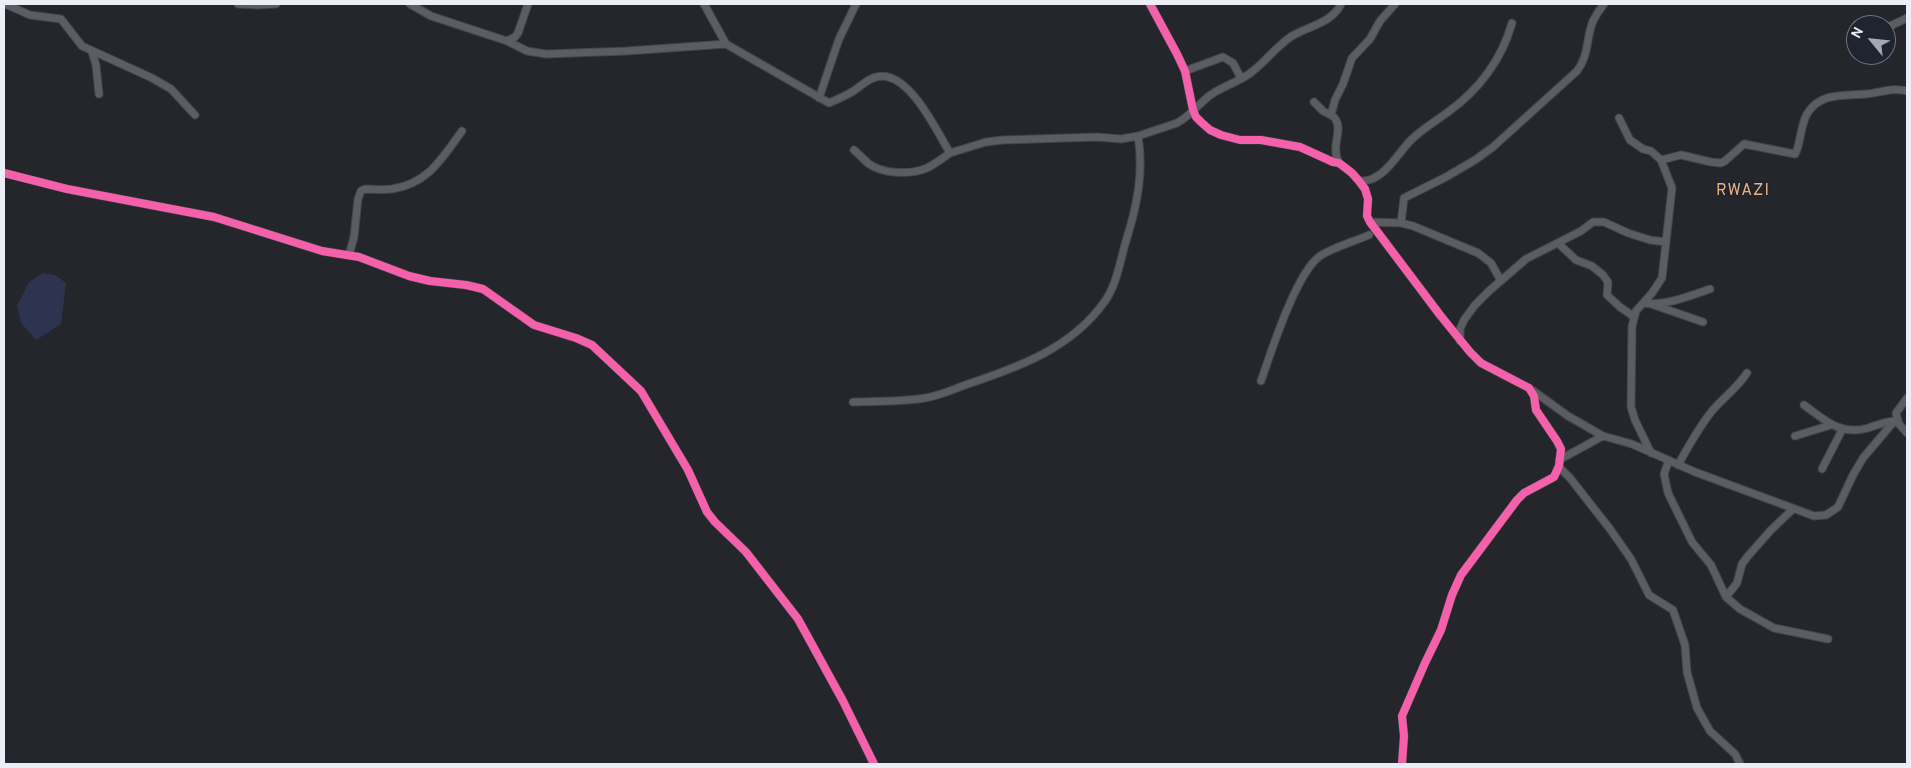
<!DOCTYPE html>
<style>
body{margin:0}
#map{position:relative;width:1911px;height:768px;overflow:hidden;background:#24262c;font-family:Overpass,sans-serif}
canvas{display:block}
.frame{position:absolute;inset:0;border:5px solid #ebeef7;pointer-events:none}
.north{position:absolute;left:1846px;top:15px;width:50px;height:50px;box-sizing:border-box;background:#202430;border:1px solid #717580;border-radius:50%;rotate:298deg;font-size:14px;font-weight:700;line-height:20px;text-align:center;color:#ebeef7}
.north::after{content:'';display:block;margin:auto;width:18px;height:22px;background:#a5a8b0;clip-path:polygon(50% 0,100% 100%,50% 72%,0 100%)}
</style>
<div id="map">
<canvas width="1911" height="768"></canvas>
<div class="frame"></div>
<div class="north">N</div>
</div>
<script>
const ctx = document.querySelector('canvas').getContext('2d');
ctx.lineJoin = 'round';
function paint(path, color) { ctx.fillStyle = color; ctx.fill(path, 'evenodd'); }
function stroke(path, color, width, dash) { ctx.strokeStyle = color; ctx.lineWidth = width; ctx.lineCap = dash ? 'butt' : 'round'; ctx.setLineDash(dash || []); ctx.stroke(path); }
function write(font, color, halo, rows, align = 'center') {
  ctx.font = font + ' Overpass,sans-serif'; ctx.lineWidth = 4; ctx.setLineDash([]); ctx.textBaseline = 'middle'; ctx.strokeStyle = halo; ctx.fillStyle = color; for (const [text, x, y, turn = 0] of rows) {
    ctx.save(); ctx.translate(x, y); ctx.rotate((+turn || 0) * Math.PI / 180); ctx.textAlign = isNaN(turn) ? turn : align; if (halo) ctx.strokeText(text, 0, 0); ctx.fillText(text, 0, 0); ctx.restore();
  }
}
paint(new Path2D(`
 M43 273 55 275 66 283 61 324 36 340 21 323 17 306 29 282Z`), '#2e334f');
const minor = new Path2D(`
 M5 4 30 15 61 19 82 46 152 78 171 89 195 115
 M238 4 258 5 276 4
 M410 4 431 16 507 41 515 37 518 33 528 4
 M704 4 726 44 829 103C836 100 843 97 850 93 858 89 867 79 876 77 908 68 937 132 950 153L986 142 1003 140 1097 137 1121 139 1138 136 1177 123C1189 117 1198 105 1209 96 1221 87 1236 83 1249 74 1265 63 1275 47 1292 36 1309 26 1332 23 1341 4
 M1150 4 1177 54 1185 71 1193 110 1196 117 1201 122 1210 130 1221 135 1240 140H1261L1300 147 1333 162 1339 163 1352 173 1359 181 1365 189 1368 199 1367 216 1370 222 1440 315 1470 352 1481 363 1529 388 1534 396 1536 410 1557 441 1561 449 1559 466 1554 477 1524 493 1517 500 1461 575 1452 595 1441 630 1425 663 1402 716 1404 736 1402 764
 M1886 28 1907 18
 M507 41 527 51 546 54 627 51 726 44
 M92 52 96 65 99 94
 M1185 71 1223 57 1233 63 1241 78
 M819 98 839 39 856 4
 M1314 102C1317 105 1320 108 1323 111 1327 114 1333 114 1336 120 1343 131 1330 146 1339 163
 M1331 115 1335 100 1343 84 1352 58 1370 39 1380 21 1395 4
 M1619 118 1630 140 1643 149 1651 151 1661 160 1672 188 1662 278 1652 293 1636 311 1632 326 1631 407 1635 420 1651 453
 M854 150C859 154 864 160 869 164 883 174 911 175 927 168 935 164 943 158 950 153
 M1661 160 1681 155 1711 162 1721 163 1725 161 1744 144 1795 154C1800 148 1800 126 1807 114 1820 92 1844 96 1866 94 1880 93 1892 87 1907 91
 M4 173 67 189 214 217 322 251 359 257 409 276 430 281 466 285 483 289 534 325 576 338 592 345 641 391 688 470 707 512 715 522 746 552 798 619 843 701 874 764
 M1359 181C1383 183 1397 154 1411 140 1422 129 1436 121 1448 112 1479 90 1502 59 1512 23
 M1370 222 1401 223 1413 226 1478 253 1491 263 1501 281
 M1401 223 1404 198 1446 177 1475 160 1493 147 1577 71C1589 56 1586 38 1593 21 1596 15 1600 9 1604 4
 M1558 243 1576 260 1592 266 1603 275 1608 282 1607 295 1620 307 1633 316
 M349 255 354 237 358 199 361 191 365 189C374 189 383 190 392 189 429 183 442 158 462 131
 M1643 303C1665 306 1690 296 1710 289
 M1651 304 1703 322
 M1460 341V329L1464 320 1475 305 1489 291 1526 259 1581 231 1593 222H1604L1628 233 1650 240 1666 242
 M1261 381C1271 352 1296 273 1320 256 1334 247 1353 242 1369 235
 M1532 390 1568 416 1603 436 1632 444 1695 472 1814 516 1826 515 1838 507 1853 475 1863 458 1897 418
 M1907 398 1896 413 1899 424 1907 433
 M853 402C876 401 901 402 925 398 939 396 954 389 968 384 1019 367 1072 348 1105 301 1117 284 1120 261 1126 241 1137 206 1144 172 1138 136
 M1804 405C1825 420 1840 436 1868 428 1877 425 1884 422 1894 421
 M1795 436 1831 425
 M1559 460 1603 436
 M1669 460 1664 474 1668 493 1692 542 1711 565 1726 597 1740 609 1774 628 1828 639
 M1678 465C1688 447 1699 427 1712 411 1723 398 1737 388 1747 373
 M1559 467 1570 478 1610 529 1631 559 1649 595 1673 610 1685 645 1687 672 1697 708 1710 731 1735 754 1740 764
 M1822 469 1842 430
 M1726 597 1737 583 1742 564 1748 556 1771 530 1793 509`);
stroke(minor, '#424449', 9);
stroke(minor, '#5b5d62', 7);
stroke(new Path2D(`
 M1150 4 1177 54 1185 71 1193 110 1196 117 1201 122 1210 130 1221 135 1240 140H1261L1300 147 1333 162 1339 163 1352 173 1359 181 1365 189 1368 199 1367 216 1370 222 1440 315 1470 352 1481 363 1529 388 1534 396 1536 410 1557 441 1561 449 1559 466 1554 477 1524 493 1517 500 1461 575 1452 595 1441 630 1425 663 1402 716 1404 736 1402 764
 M4 173 67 189 214 217 322 251 359 257 409 276 430 281 466 285 483 289 534 325 576 338 592 345 641 391 688 470 707 512 715 522 746 552 798 619 843 701 874 764`), '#f560ab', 8);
ctx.letterSpacing = '1px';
write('16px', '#edb27a', '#202430', [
 ["RWAZI",1743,192]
]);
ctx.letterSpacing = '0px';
</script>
